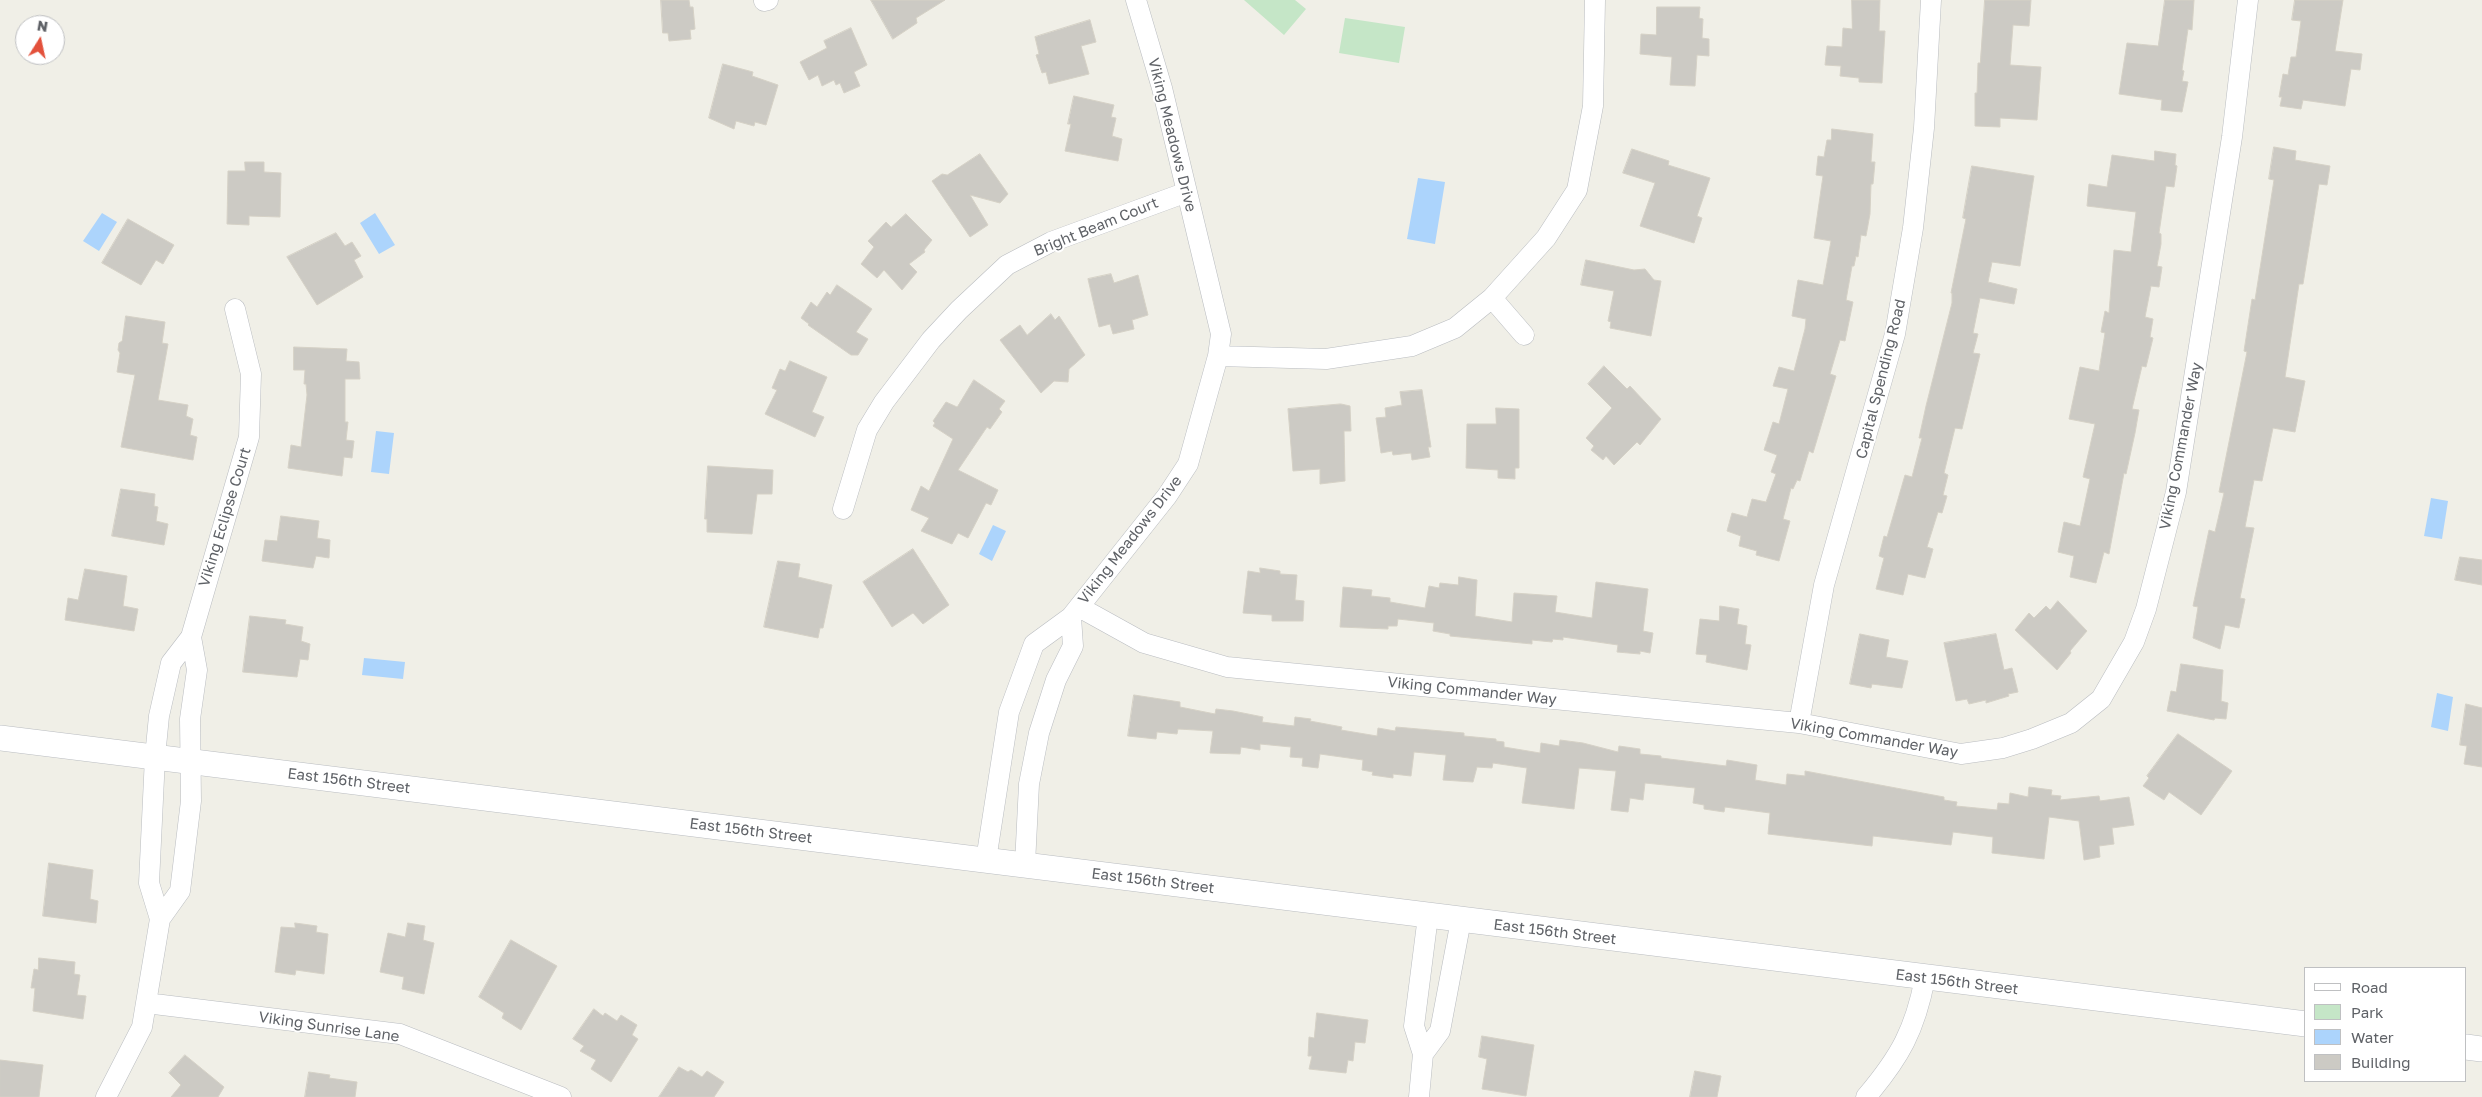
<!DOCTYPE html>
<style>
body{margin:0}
#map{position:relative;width:2482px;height:1097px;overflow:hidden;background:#f0efe7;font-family:"Golos Text",sans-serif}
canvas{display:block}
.legend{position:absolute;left:2304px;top:967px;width:162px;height:115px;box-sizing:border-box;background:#fff;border:1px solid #bfc0c2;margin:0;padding:6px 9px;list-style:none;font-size:15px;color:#5f6267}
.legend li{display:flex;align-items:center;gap:10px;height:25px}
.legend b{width:25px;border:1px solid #bfc0c2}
.north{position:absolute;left:15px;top:15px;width:50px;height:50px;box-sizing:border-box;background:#fff;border:1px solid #bfc0c2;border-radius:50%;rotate:10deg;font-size:14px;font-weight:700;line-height:20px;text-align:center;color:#5f6267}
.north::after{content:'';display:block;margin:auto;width:18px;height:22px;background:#e3513b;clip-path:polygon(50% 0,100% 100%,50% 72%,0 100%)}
</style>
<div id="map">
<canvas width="2482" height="1097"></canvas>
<ul class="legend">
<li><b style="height:6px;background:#fff"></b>Road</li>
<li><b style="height:14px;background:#c5e6c7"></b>Park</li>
<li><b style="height:14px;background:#acd4fc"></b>Water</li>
<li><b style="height:14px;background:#cccac4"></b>Building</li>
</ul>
<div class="north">N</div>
</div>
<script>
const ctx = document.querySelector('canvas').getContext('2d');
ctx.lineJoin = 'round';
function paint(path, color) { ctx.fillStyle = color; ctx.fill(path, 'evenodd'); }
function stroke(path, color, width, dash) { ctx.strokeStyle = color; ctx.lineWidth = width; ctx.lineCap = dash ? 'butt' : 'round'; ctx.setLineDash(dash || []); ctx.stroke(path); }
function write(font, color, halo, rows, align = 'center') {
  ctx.font = font + ' "Golos Text",sans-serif'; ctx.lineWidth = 4; ctx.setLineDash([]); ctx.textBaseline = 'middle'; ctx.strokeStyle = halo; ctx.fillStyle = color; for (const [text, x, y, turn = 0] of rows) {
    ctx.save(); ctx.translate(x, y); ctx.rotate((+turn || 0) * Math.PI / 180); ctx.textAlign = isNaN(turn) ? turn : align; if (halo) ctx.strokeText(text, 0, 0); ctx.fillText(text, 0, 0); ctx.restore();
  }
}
paint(new Path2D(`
 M1244 0H1295L1306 9 1284 35Z
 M1345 18 1405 27 1399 63 1339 53Z`), '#c5e6c7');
paint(new Path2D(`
 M1418 178 1445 182 1435 244 1407 239Z
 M102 213 117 222 99 251 83 241Z
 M375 213 395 245 379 254 360 223Z
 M376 431 394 433 389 474 371 472Z
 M2431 498 2448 501 2442 539 2424 536Z
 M993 525 1006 531 992 561 979 554Z
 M364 658 405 662 403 679 362 675Z
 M2437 693 2453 697 2448 731 2431 727Z`), '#acd4fc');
const building = new Path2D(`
 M661 0H689L690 7H693L695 29 690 30 691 39 669 41 668 33H663Z
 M871 0H945L916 18 917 23 893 39Z
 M1852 0H1880L1879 31H1885L1882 83 1859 82V78L1840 76 1841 66 1825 65 1827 46 1842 47 1843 28 1852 29Z
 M1985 0H2031L2029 26 2013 25 2010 65 2041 67 2037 120 2000 118V127L1975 126V93H1977L1978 63H1980Z
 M2165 0H2194L2192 30 2188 29 2182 70 2184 71 2182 81 2188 82 2182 112 2161 110 2162 100 2119 94 2127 43 2158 46Z
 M2295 0H2343L2335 51 2362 54 2360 70 2351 69 2345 106 2303 100 2301 109 2280 106 2282 97H2279L2283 74 2288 75 2291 57H2296L2301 21 2292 20Z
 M1657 7H1700L1699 18 1703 19 1702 38 1709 39V56L1697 55 1695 86 1670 85 1672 57 1640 54 1641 34 1656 35Z
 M1090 20 1096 42 1081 46 1089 74 1049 84 1046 72 1042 73 1036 55 1039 54 1035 37Z
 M851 28 867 65 854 72 860 86 844 93 840 83 836 85 834 80 822 86 818 75 809 80 800 62 827 48 824 41Z
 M723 64 753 72 752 76 778 85 766 125 755 122 754 126 736 121 734 129 709 118Z
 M1074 96 1114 105 1111 117 1116 118 1112 136 1122 139 1118 161 1065 151 1071 124H1068Z
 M1832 129 1873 134 1871 162H1875L1873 184H1871L1870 214 1866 236 1861 235 1858 257 1856 256 1854 266H1852L1846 300 1853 302 1845 341 1840 340 1830 374 1836 376 1813 453 1809 451 1800 481 1797 480 1793 489 1791 488 1783 519 1790 521 1779 561 1756 555 1757 551 1739 546 1741 536 1727 531 1732 513 1747 517 1752 499 1766 502 1776 474 1771 472 1777 455 1764 450 1773 422 1779 424 1788 389 1773 386 1779 367 1794 371 1805 329 1806 319 1792 316 1798 280 1823 285 1831 241 1814 238 1823 176 1816 175 1818 156 1824 157 1827 140H1831Z
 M2274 147 2296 151 2295 160 2330 166 2327 185 2319 184 2303 284H2299L2285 377 2305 381 2295 432 2273 428 2262 481 2254 480 2245 527 2254 528 2240 598 2245 599 2239 628 2225 625 2220 649 2193 638 2198 607 2193 606 2209 530 2215 532 2224 493 2219 492 2247 352 2244 351 2252 299 2255 300 2274 180 2269 179Z
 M1632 149 1669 161 1668 165 1710 178 1697 216 1702 218 1694 243 1640 226 1655 183 1623 173Z
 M2155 151 2176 154 2175 165 2177 166 2174 187 2166 186 2159 233 2161 234V244L2157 266 2162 267 2159 287 2151 286 2145 317 2153 319 2150 337 2153 338 2146 367 2142 366 2132 409 2139 410 2135 433 2126 474 2124 473 2109 554 2104 552 2096 583 2070 577 2074 556 2058 552 2064 522 2080 526 2090 479 2083 477 2095 424 2069 419 2080 367 2099 371 2105 333 2101 332 2105 311 2109 313 2114 250 2131 252 2136 212 2087 206 2089 184 2107 187 2112 155 2154 161Z
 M980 154 1008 194 1000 203 970 195 988 225 970 237 932 181 942 174 947 175Z
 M245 162H264V172L281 173 280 217 249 216V225L227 224 228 171H245Z
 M1972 166 2034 176 2020 266 1992 262 1988 282 2017 289 2014 304 1980 298 1973 333 1978 334 1973 353 1980 354 1962 429 1955 428 1944 473 1948 475 1943 495 1947 496 1942 513 1938 512 1927 547 1933 549 1925 578 1908 574 1903 595 1876 589 1884 558 1879 556 1884 536 1887 537 1905 475 1912 477 1922 438H1919L1926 406 1952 303V293H1951L1966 219 1963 218Z
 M906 214 932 240 924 250 925 252 909 264 917 272 902 290 884 270 877 278 861 264 874 247 868 241 886 222 891 227Z
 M128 219 174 245 163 264 156 260 141 285 102 263Z
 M336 233 345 246 352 242 361 256 354 260 363 277 317 305 287 257Z
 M1586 260 1634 270 1645 269 1654 280 1661 281 1651 336 1610 328 1611 322 1608 321 1614 291 1581 285Z
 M1111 274 1114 283 1138 275 1148 315 1132 320 1134 329 1113 334 1110 324 1099 327 1088 279Z
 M837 285 872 309 856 332 868 339 858 355H851L808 325 809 324 801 318 811 302 817 307 827 292 830 295Z
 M1051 314 1055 320 1059 316 1085 355 1069 369 1068 382 1054 381 1041 393 1000 340 1020 325 1027 335Z
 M126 316 165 322 162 343 168 344 158 400 188 405 186 416 193 419 190 435 197 437 193 460 121 447 135 375 117 372 120 353 118 350 119 343 122 341Z
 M294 347 347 349 346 361 359 362 360 379H345V422H348L346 440 354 441 352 458 344 457 342 476 288 468 291 445 301 447 307 395 306 384H304L305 370H294Z
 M790 361 827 377 812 412 824 417 815 437 765 414 777 390 772 388 780 369 785 371Z
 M1604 366 1627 389 1630 386 1661 419 1640 445 1637 442 1614 465 1606 456 1603 460 1591 450 1594 446 1586 438 1612 408 1588 384Z
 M974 380 1005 401 999 409 1002 412 990 429 987 427 958 470 998 490 991 505 986 503 968 538 958 533 952 544 921 531 929 518 911 510 921 486 929 491 953 439 933 426 935 423 933 421 946 402 957 407Z
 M1422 390 1431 447H1428L1430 457 1412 460 1411 453 1393 455 1392 451 1381 453 1376 418 1386 417 1385 408 1402 405 1400 392Z
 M1341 404 1350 406 1351 431H1344L1345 481 1320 484V469L1293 471 1288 409Z
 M1496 408 1519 409V468H1515V479L1498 478V470L1466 468 1467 424H1496Z
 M708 466 773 470 772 494H757L752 534 707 532V519H705Z
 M121 489 155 494 154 506 158 507 156 521 168 524 164 545 112 536Z
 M281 516 319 521 317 538 330 540 329 558 316 556 313 568 262 561 265 540 277 541Z
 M913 549 949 605 923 624 913 613 892 627 863 582Z
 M2460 557 2482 560V585L2455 580Z
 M778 561 800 564 798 577 832 585 823 628H820L818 638 764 627Z
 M1260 568 1280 571V574L1297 575 1295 600 1304 601 1303 621H1272V615L1243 613 1248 571 1260 573Z
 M85 569 127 576 123 606 138 609 134 631 65 620 68 598 78 600Z
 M1459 577 1477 580 1475 616 1512 622 1514 593 1557 596 1555 612 1592 618 1596 582 1648 589 1643 631 1653 633 1650 653 1640 651V654L1617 652 1618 645 1563 637V640L1553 639 1552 642 1532 640V644L1450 636V634L1433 631 1434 623 1398 619 1397 626H1388V629L1340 627 1343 587 1372 590 1371 596 1390 598V602L1425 608 1429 586 1439 588 1440 583 1458 585Z
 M2058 601 2087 631 2070 651 2071 653 2057 670 2015 630 2029 613 2034 618 2046 606 2050 610Z
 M1720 606 1739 609 1737 624 1747 626 1745 644 1751 645 1747 670 1706 662 1707 655 1696 654 1700 619 1719 621Z
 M250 616 286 620 285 624 303 627 301 641 310 644 308 660 300 659 297 677 243 672Z
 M1860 634 1889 640 1886 657 1908 661 1902 688 1872 684 1871 688 1850 684Z
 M1996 634 2004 670 2012 668 2018 692 2008 694 2009 696 1986 703V700L1969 704 1967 699 1956 701 1944 643Z
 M2181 664 2223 670 2221 701 2228 703 2226 719 2215 718 2214 720 2167 711 2171 691 2176 692Z
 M1134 695 1180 702V707L1215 714 1216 709 1233 711 1263 717 1262 722 1294 726 1295 717 1311 719 1310 721 1342 727 1341 730 1377 736 1378 728 1395 731 1396 727 1464 733V736L1496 739V741L1504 742V747L1540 753 1541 743 1559 746 1560 740 1583 743 1618 752 1619 746 1640 749V754L1661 756V758L1726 766 1727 760 1757 765 1755 780 1786 785 1787 774 1805 776V771L1944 797V800L1957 802 1956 806 1997 810 1998 803 2009 804 2010 793 2028 797 2029 787 2052 790 2051 795 2061 796 2060 800 2099 796 2100 801 2129 797 2134 825 2112 828 2114 844 2099 846 2100 857 2084 860 2079 821 2049 817 2044 859 1992 853 1993 837 1953 832 1951 845 1873 836 1872 846 1768 834 1770 813 1725 807 1724 812 1704 809V805L1693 803 1695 788 1645 783 1643 800 1630 798 1628 812 1611 810 1616 771 1579 768 1574 809 1522 803 1527 768 1493 763 1492 768 1477 767 1473 782 1443 780 1446 755 1414 752 1411 776 1393 774V778L1372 775 1373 772 1362 770 1363 760 1320 754 1318 768 1302 766 1303 758 1290 757 1291 747 1260 744V750L1241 747 1240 754 1210 753 1213 731 1178 729 1177 734 1157 732 1156 739 1128 736Z
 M2466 704 2482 708V767L2464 764 2467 746 2460 745Z
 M2178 734 2232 771 2201 815 2169 792 2164 800 2143 786 2149 778 2147 776Z
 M49 863 93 870 90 899 98 901 96 923 43 916Z
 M295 923 317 926 316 932 328 934 324 974 296 970 295 975 275 972 281 927 295 928Z
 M408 923 425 926 423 940 434 943 424 994 402 989 404 977 380 972 388 933 405 937Z
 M511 940 557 966 521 1030 502 1018 504 1013 479 997Z
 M39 958 75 962 74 974 80 975 77 995 86 996 83 1019 33 1011 35 988H31L34 969 38 970Z
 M594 1009 603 1016 605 1013 617 1021 621 1015 637 1025 632 1035 638 1039 611 1082 591 1069 596 1060 580 1051 584 1046 573 1039Z
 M1317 1013 1368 1020 1365 1043 1355 1042 1353 1061 1348 1060 1346 1073 1309 1069 1312 1056H1308L1309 1037 1314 1038Z
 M1482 1036 1534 1045 1526 1096 1482 1089 1487 1059 1479 1057Z
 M185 1055 224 1087 218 1097H171L181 1085 169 1073Z
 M0 1060 43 1065 39 1097H0Z
 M679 1067 688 1072 691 1070 702 1077 707 1071 724 1082 714 1097H659Z
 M1695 1071 1721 1076 1717 1097H1690Z
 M309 1072 330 1075 329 1078 357 1082 355 1097H305Z`);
paint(building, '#cccac4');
stroke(building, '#d5d1c6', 1);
const minor = new Path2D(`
 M764 1 768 0
 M1492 298 1524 335
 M1218 356 1326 359 1412 346 1455 328 1492 298 1546 238 1577 190 1593 106 1595 0
 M843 509 867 430 884 402 931 340 959 310 1007 265 1051 242 1187 192
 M1079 607 1144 643 1227 667 1799 723 1961 754 2003 748 2032 739 2071 723 2101 699 2134 642 2146 609 2176 492 2232 137 2248 0
 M1799 723 1824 585 1895 334 1913 228 1924 128 1931 0
 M986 860 1009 712 1034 644 1071 617 1167 496 1188 464 1218 356 1221 334 1162 88 1136 0
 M1025 864 1029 784 1039 733 1056 680 1073 646 1071 617
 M160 919 180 891 191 801 190 719 197 670 191 637
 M146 1003 400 1034 561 1097
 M1423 1054 1440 1031 1461 920
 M106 1097 142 1027 160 919 149 883 155 757 159 716 171 663 191 637 249 437 251 374 235 309
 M1419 1097 1423 1054 1414 1026 1428 916
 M1866 1097C1900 1057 1915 1030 1925 978`);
const tertiary = new Path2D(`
 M0 738 2306 1024
 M2466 1047 2482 1049`);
stroke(minor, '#b9bcc0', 21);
stroke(tertiary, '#b9bcc0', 26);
stroke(minor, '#fff', 20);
stroke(tertiary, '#fff', 25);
write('15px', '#5f6267', '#fff', [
 ["Viking Meadows Drive",1172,135,76],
 ["Bright Beam Court",1096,227,-22],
 ["Capital Spending Road",1881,379,-76],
 ["Viking Commander Way",2181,446,-79],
 ["Viking Eclipse Court",225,517,-73],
 ["Viking Meadows Drive",1130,540,-52],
 ["Viking Commander Way",1472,691,6],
 ["Viking Commander Way",1874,738,10],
 ["East 156th Street",349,781,7],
 ["East 156th Street",751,831,7],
 ["East 156th Street",1153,881,7],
 ["East 156th Street",1555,932,7],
 ["East 156th Street",1957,982,7],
 ["Viking Sunrise Lane",329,1027,8]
]);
</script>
